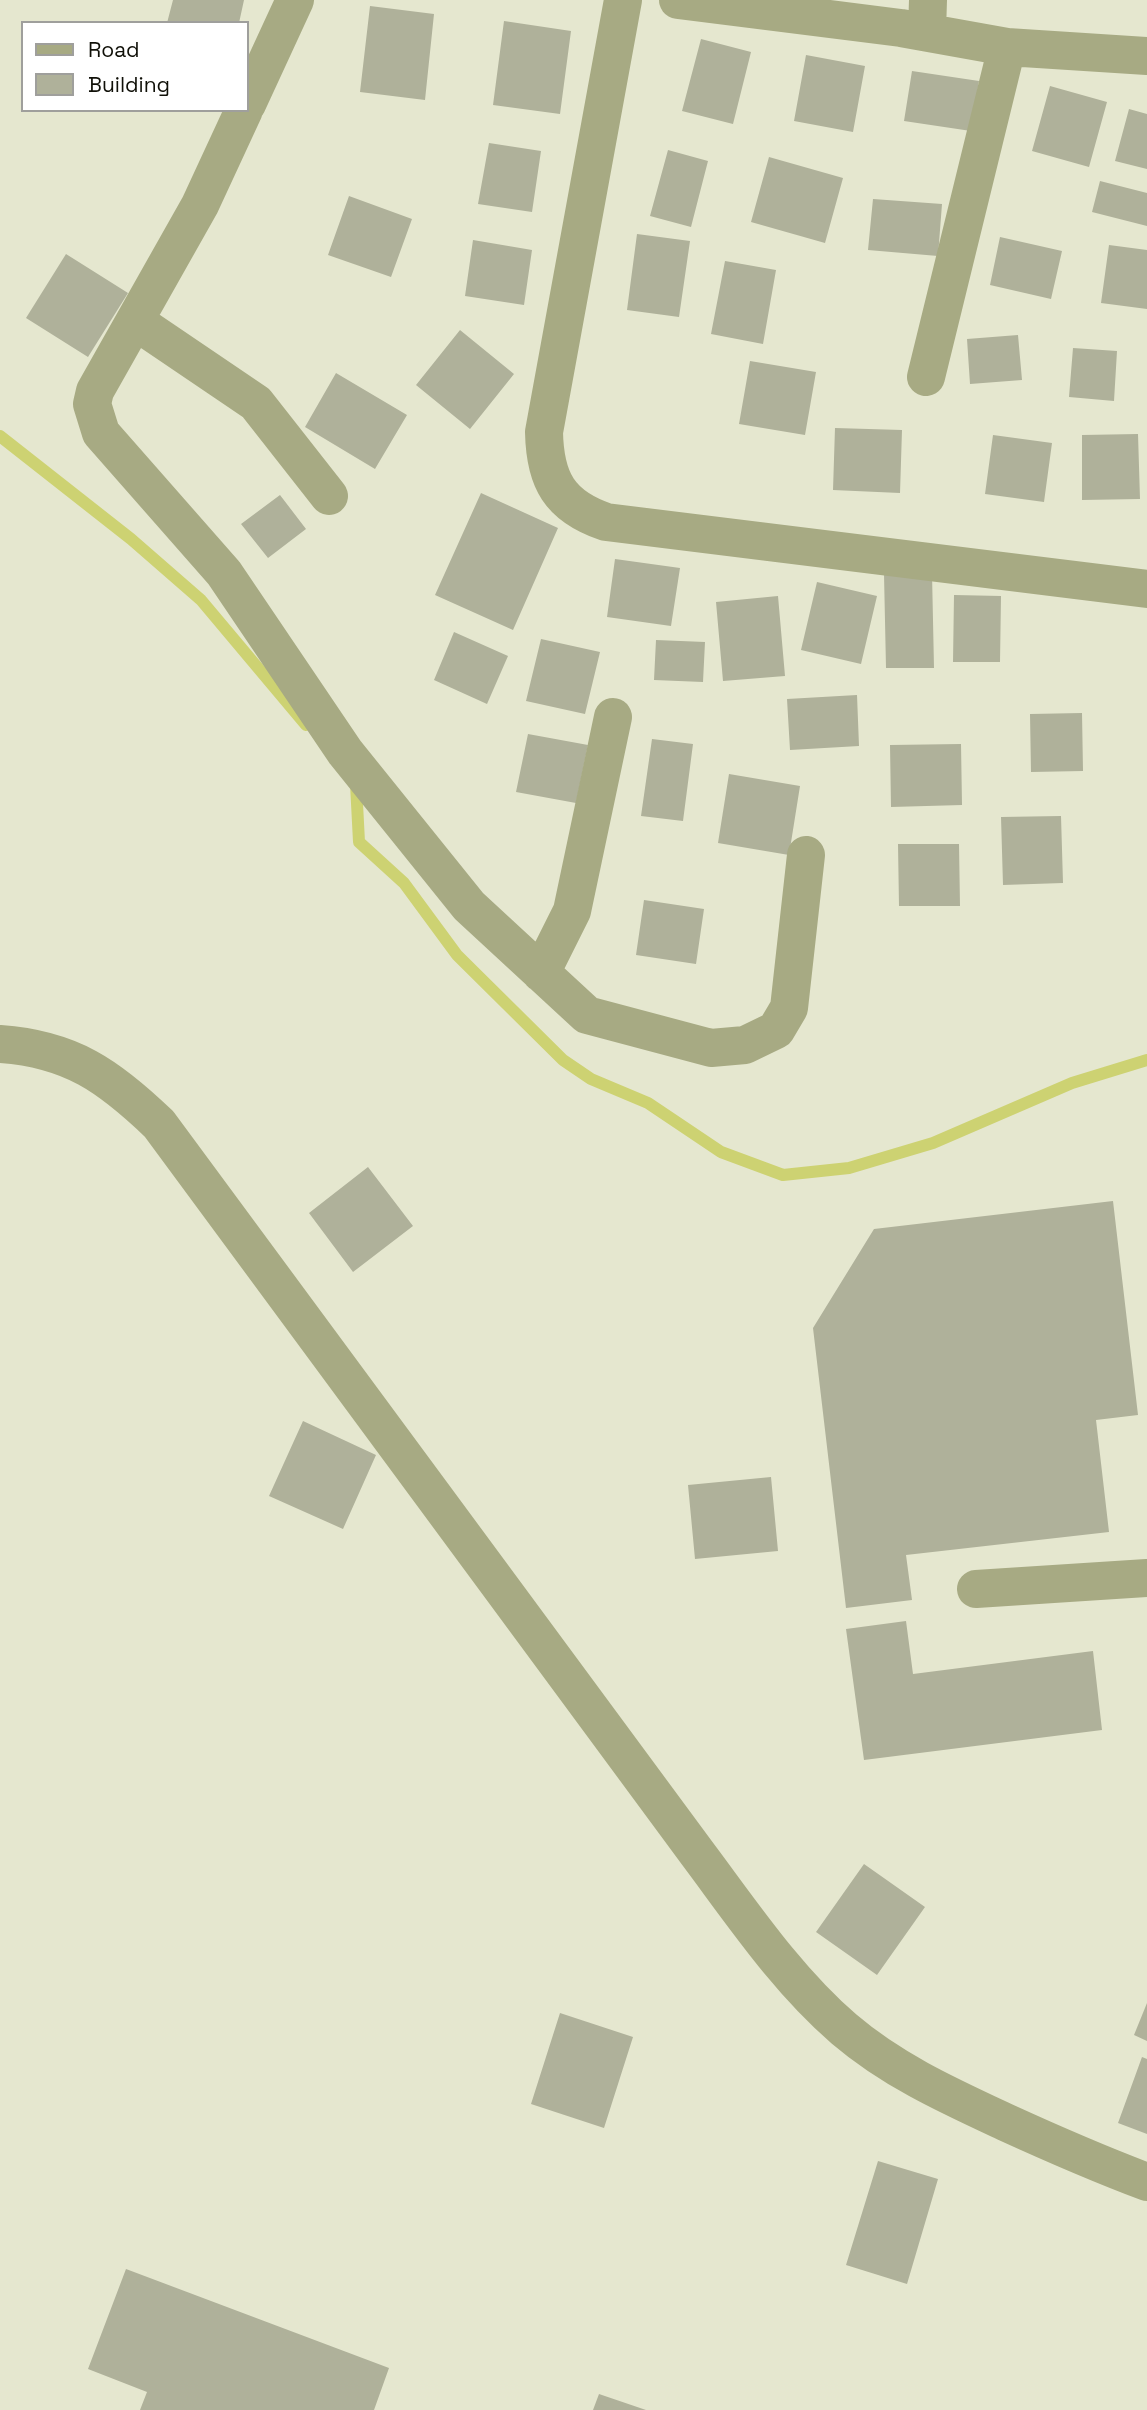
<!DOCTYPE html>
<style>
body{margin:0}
#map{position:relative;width:1147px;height:2410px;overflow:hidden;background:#e5e7cf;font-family:"Space Grotesk",sans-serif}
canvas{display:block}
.legend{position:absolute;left:21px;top:21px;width:228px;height:91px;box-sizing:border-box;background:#fff;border:2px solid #9f9f9c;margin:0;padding:9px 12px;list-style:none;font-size:21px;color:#101008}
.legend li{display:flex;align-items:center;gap:14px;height:35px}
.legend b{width:35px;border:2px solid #9f9f9c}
</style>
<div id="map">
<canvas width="1147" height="2410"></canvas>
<ul class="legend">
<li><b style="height:9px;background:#a7aa83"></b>Road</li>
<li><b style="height:19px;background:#afb19a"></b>Building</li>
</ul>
</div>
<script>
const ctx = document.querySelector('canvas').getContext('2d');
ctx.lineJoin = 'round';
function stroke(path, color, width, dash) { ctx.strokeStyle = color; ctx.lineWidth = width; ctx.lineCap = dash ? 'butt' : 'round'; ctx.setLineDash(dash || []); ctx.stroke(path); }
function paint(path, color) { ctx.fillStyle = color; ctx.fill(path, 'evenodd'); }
stroke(new Path2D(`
 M0 436 131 539 201 600 306 725
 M356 784 359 842 404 883 457 955 563 1060 591 1079 648 1103 721 1152 783 1175 849 1168 933 1143 1072 1083 1147 1060`), '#cdd272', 12);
paint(new Path2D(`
 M173 0H244L239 23H167Z
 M370 6 434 14 425 100 360 92Z
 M504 21 571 31 560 114 493 105Z
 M701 39 751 52 733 124 682 111Z
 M806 55 865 66 853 132 794 121Z
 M912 71 979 81 971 131 904 121Z
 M1050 86 1107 102 1089 167 1032 151Z
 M1129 109 1147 114V169L1115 161Z
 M489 143 541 151 532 212 478 204Z
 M668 150 708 161 691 227 650 216Z
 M769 157 843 178 825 243 751 222Z
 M1100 181 1147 193V226L1092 212Z
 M349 196 412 219 391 277 328 255Z
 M873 199 942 204 938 256 868 250Z
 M637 234 690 241 679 317 627 310Z
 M1000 237 1062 251 1051 299 990 285Z
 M473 240 532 250 524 305 465 296Z
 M1109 245 1147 250V309L1101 303Z
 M66 254 128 293 88 357 26 318Z
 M725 261 776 270 763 344 711 334Z
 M460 330 514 374 470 429 416 385Z
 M1018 335 1022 380 970 384 967 339Z
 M1073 348 1117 351 1114 401 1069 397Z
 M750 361 816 372 805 435 739 424Z
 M336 373 407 415 375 469 305 427Z
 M835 428 902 430 900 493 833 490Z
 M1138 434 1140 499 1082 500V435Z
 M993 435 1052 443 1044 502 985 494Z
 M481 493 558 528 513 630 435 595Z
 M280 495 306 529 268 558 241 524Z
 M615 559 680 568 671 626 607 617Z
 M932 573 934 668H886L884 574Z
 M817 582 877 596 861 664 801 650Z
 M954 595 1001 596 1000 662H953Z
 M778 596 785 676 723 681 716 602Z
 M454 632 508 656 487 704 434 680Z
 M541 639 600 652 585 714 526 701Z
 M656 640 705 642 703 682 654 680Z
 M857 695 859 746 790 750 787 699Z
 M1082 713 1083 771 1031 772 1030 714Z
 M528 734 588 745 576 803 516 792Z
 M652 739 693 744 683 821 641 816Z
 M961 744 962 805 891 807 890 745Z
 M729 774 800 786 789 855 718 843Z
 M1061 816 1063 883 1003 885 1001 817Z
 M898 844H959L960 906H899Z
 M644 900 704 909 696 964 636 955Z
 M368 1167 413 1226 353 1272 309 1213Z
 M1113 1201 1138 1415 1096 1420 1109 1532 906 1555 912 1600 846 1608 813 1328 874 1229Z
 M303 1421 376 1455 343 1529 269 1496Z
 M771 1477 778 1551 695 1559 688 1485Z
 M906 1621 913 1674 1093 1651 1102 1730 864 1760 846 1629Z
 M864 1864 925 1907 877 1975 816 1932Z
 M1147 2003V2041L1134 2035Z
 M560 2013 633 2037 604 2128 531 2104Z
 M1142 2057 1147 2059V2134L1118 2123Z
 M878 2161 938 2179 907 2284 846 2265Z
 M126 2269 389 2368 374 2410H140L147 2392 88 2369Z
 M599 2394 646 2410H593Z`), '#afb19a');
stroke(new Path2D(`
 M623 0 544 432C545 480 559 506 606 522L1147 589
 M678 0 901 28 1007 47 1147 56
 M927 32 928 0
 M247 104 295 0
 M244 110 200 205 95 391 92 404 101 433 224 573 345 752 469 906 587 1015 711 1048 745 1045 776 1030 789 1008 806 855
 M135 321 256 403 329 496
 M926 377 1007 47
 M541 973 572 911 613 717
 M0 1044C71 1049 109 1076 159 1124L697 1853C742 1913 786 1979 844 2029 892 2070 947 2095 1005 2122 1051 2143 1099 2164 1147 2182
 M976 1589 1147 1578`), '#a7aa83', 38);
</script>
